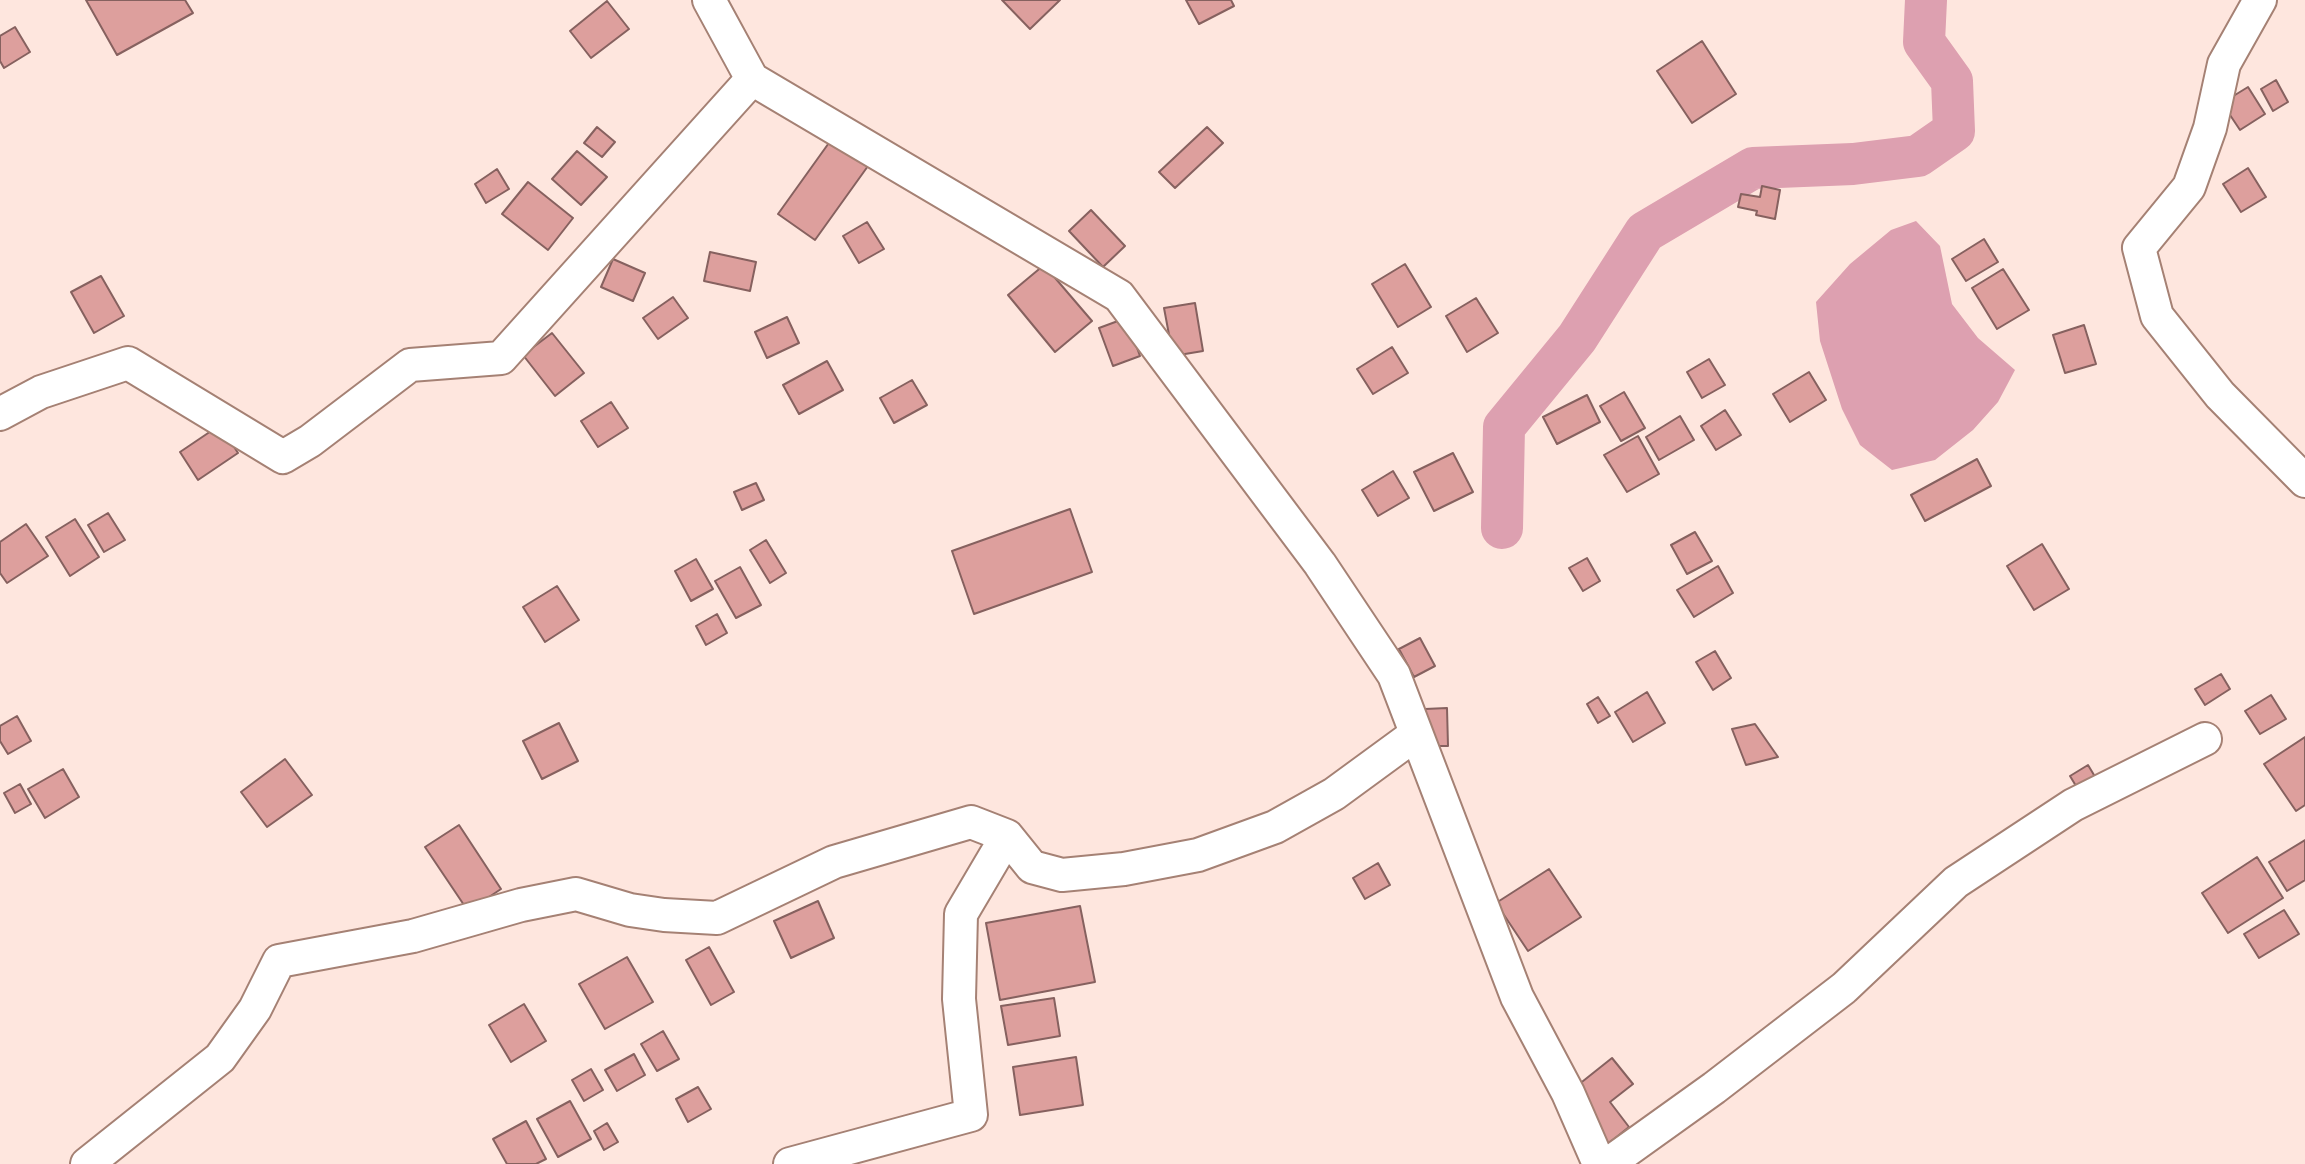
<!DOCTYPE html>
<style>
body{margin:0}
canvas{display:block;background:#fee6de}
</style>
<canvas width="2305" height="1164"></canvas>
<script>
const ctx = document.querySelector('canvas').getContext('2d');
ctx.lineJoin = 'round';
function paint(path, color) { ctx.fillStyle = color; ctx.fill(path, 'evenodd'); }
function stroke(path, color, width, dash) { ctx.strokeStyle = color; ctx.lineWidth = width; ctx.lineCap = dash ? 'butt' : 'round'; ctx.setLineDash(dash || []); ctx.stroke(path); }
paint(new Path2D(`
 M1916 221 1940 246 1952 304 1978 338 2015 370 1998 402 1973 430 1935 460 1892 470 1860 445 1842 409 1820 341 1816 302 1850 264 1891 230Z`), '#dda0b0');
stroke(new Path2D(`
 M1502 528 1504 427 1577 338 1645 232 1753 168 1853 164 1918 156 1954 131 1952 81 1924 42 1926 0`), '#dda0b0', 42);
const building = new Path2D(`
 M86 0H185L193 13 117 55Z
 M1002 0H1060L1030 29Z
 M1186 0H1231L1234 6 1199 24Z
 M607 1 629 29 591 58 570 31Z
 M15 27 30 52 4 68 0 61V36Z
 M1702 41 1736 94 1692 123 1657 71Z
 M2276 80 2288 102 2273 111 2261 89Z
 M2248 87 2265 114 2240 130 2222 103Z
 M597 127 615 142 602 157 584 143Z
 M1207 127 1223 143 1175 188 1159 172Z
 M831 140 868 166 815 240 778 214Z
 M577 151 607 177 581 205 552 179Z
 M2248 168 2266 197 2241 212 2223 184Z
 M497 169 509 189 486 203 475 184Z
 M528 182 573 218 548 250 502 214Z
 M1762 186 1780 190 1775 219 1756 215 1757 211 1738 207 1741 194 1760 197Z
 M1091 210 1125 246 1103 267 1069 231Z
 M867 222 884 249 859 263 843 236Z
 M1984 239 1998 262 1966 281 1952 259Z
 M710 252 756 262 750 291 704 281Z
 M613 259 645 273 633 301 601 287Z
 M1405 264 1431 307 1398 327 1372 284Z
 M1044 265 1092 321 1055 352 1008 295Z
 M2003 269 2029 310 1997 329 1972 288Z
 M101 276 124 316 94 333 71 292Z
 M673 297 688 318 658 339 643 318Z
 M1476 298 1498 333 1467 352 1446 316Z
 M1195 303 1203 351 1173 356 1164 308Z
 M787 317 799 343 767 358 755 332Z
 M1126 318 1140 356 1113 366 1099 328Z
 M2084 325 2096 364 2065 373 2053 335Z
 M552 333 584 373 555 396 523 355Z
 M1392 347 1408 373 1373 394 1357 369Z
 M1709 359 1725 385 1702 398 1687 372Z
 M827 361 843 390 799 414 783 385Z
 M1809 372 1826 400 1790 422 1773 394Z
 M912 380 927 405 894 423 880 398Z
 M1624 392 1645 428 1621 441 1600 406Z
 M1587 395 1600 422 1557 444 1543 417Z
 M611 402 628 428 598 447 581 421Z
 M1725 410 1741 435 1716 450 1701 426Z
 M1680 416 1694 440 1659 460 1646 437Z
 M220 425 238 453 198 480 180 452Z
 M1638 436 1659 474 1627 492 1604 455Z
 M1453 453 1473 492 1434 511 1414 472Z
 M1977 459 1991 486 1925 521 1911 495Z
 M1393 471 1409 498 1378 516 1362 490Z
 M756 483 764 500 742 510 734 492Z
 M1070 509 1092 572 974 614 952 551Z
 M108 513 125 540 104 552 88 525Z
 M75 519 99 557 70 576 46 537Z
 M26 524 48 556 7 583 0 573V542Z
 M1695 532 1712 561 1687 574 1671 545Z
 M766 540 786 573 770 583 750 550Z
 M2042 544 2069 589 2034 610 2007 566Z
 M1587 558 1600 581 1583 591 1569 568Z
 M696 559 713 589 691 601 675 571Z
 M1718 566 1733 593 1694 617 1677 590Z
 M740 567 761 605 736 618 715 581Z
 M557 586 579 620 545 642 523 607Z
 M717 614 727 633 706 645 696 626Z
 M1420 638 1435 666 1414 677 1399 649Z
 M1715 651 1731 678 1713 690 1696 662Z
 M2221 674 2230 689 2205 705 2195 689Z
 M1647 692 1665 723 1633 742 1615 712Z
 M2271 695 2286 719 2260 734 2245 711Z
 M1598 697 1610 716 1598 723 1587 704Z
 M1447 708 1448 746H1426L1425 709Z
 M17 716 31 741 8 754 0 741V726Z
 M559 723 578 761 542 779 523 741Z
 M1755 724 1778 757 1746 765 1732 729Z
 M2305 737V805L2296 811 2264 764Z
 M285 759 312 795 267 827 241 792Z
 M2088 765 2097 780 2079 791 2070 776Z
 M63 769 79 797 45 818 28 789Z
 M20 784 31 804 15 813 4 793Z
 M459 825 501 889 468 911 425 847Z
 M2305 840V880L2287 891 2269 862Z
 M2257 857 2283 898 2228 933 2202 893Z
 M1378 863 1390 885 1365 899 1353 878Z
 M1549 869 1581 917 1528 951 1496 903Z
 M818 901 834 938 791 958 774 921Z
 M1080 906 1095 982 1000 1000 986 923Z
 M2284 910 2299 934 2259 958 2244 934Z
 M709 947 734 992 711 1005 686 960Z
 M627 957 653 1002 605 1029 579 984Z
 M1054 998 1060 1036 1008 1045 1001 1006Z
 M524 1004 546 1041 511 1062 489 1025Z
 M663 1031 679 1059 657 1071 641 1044Z
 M634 1054 645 1075 617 1091 605 1070Z
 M1076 1057 1083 1105 1020 1115 1013 1067Z
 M1612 1058 1633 1084 1610 1102 1629 1127 1608 1144 1568 1093Z
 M591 1069 603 1090 584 1101 572 1080Z
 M698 1087 711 1109 688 1122 676 1099Z
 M570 1101 591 1139 558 1157 537 1119Z
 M526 1121 546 1159 536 1164H507L493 1139Z
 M607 1123 618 1142 604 1150 594 1131Z`);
paint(building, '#dd9f9d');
stroke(building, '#86615f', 2);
const street = new Path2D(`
 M709 0 752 79
 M2260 0 2224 64 2210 128 2189 187 2139 248 2157 316 2220 395 2305 481
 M0 414 41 392 128 363 283 457 310 441 410 365 501 358 752 79 1119 296 1320 564 1394 675 1517 997 1568 1093 1599 1164
 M87 1164 220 1058 255 1009 279 961 413 936 521 905 576 894 630 910 664 915 717 918 834 862 971 822 1007 836 1032 867 1062 875 1124 869 1198 855 1275 827 1334 794 1416 734
 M790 1164 971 1115 959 999 961 914 1007 836
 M1608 1164 1714 1088 1844 988 1956 882 2073 805 2205 739`);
stroke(street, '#a58174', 36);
stroke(street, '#fff', 32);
</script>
